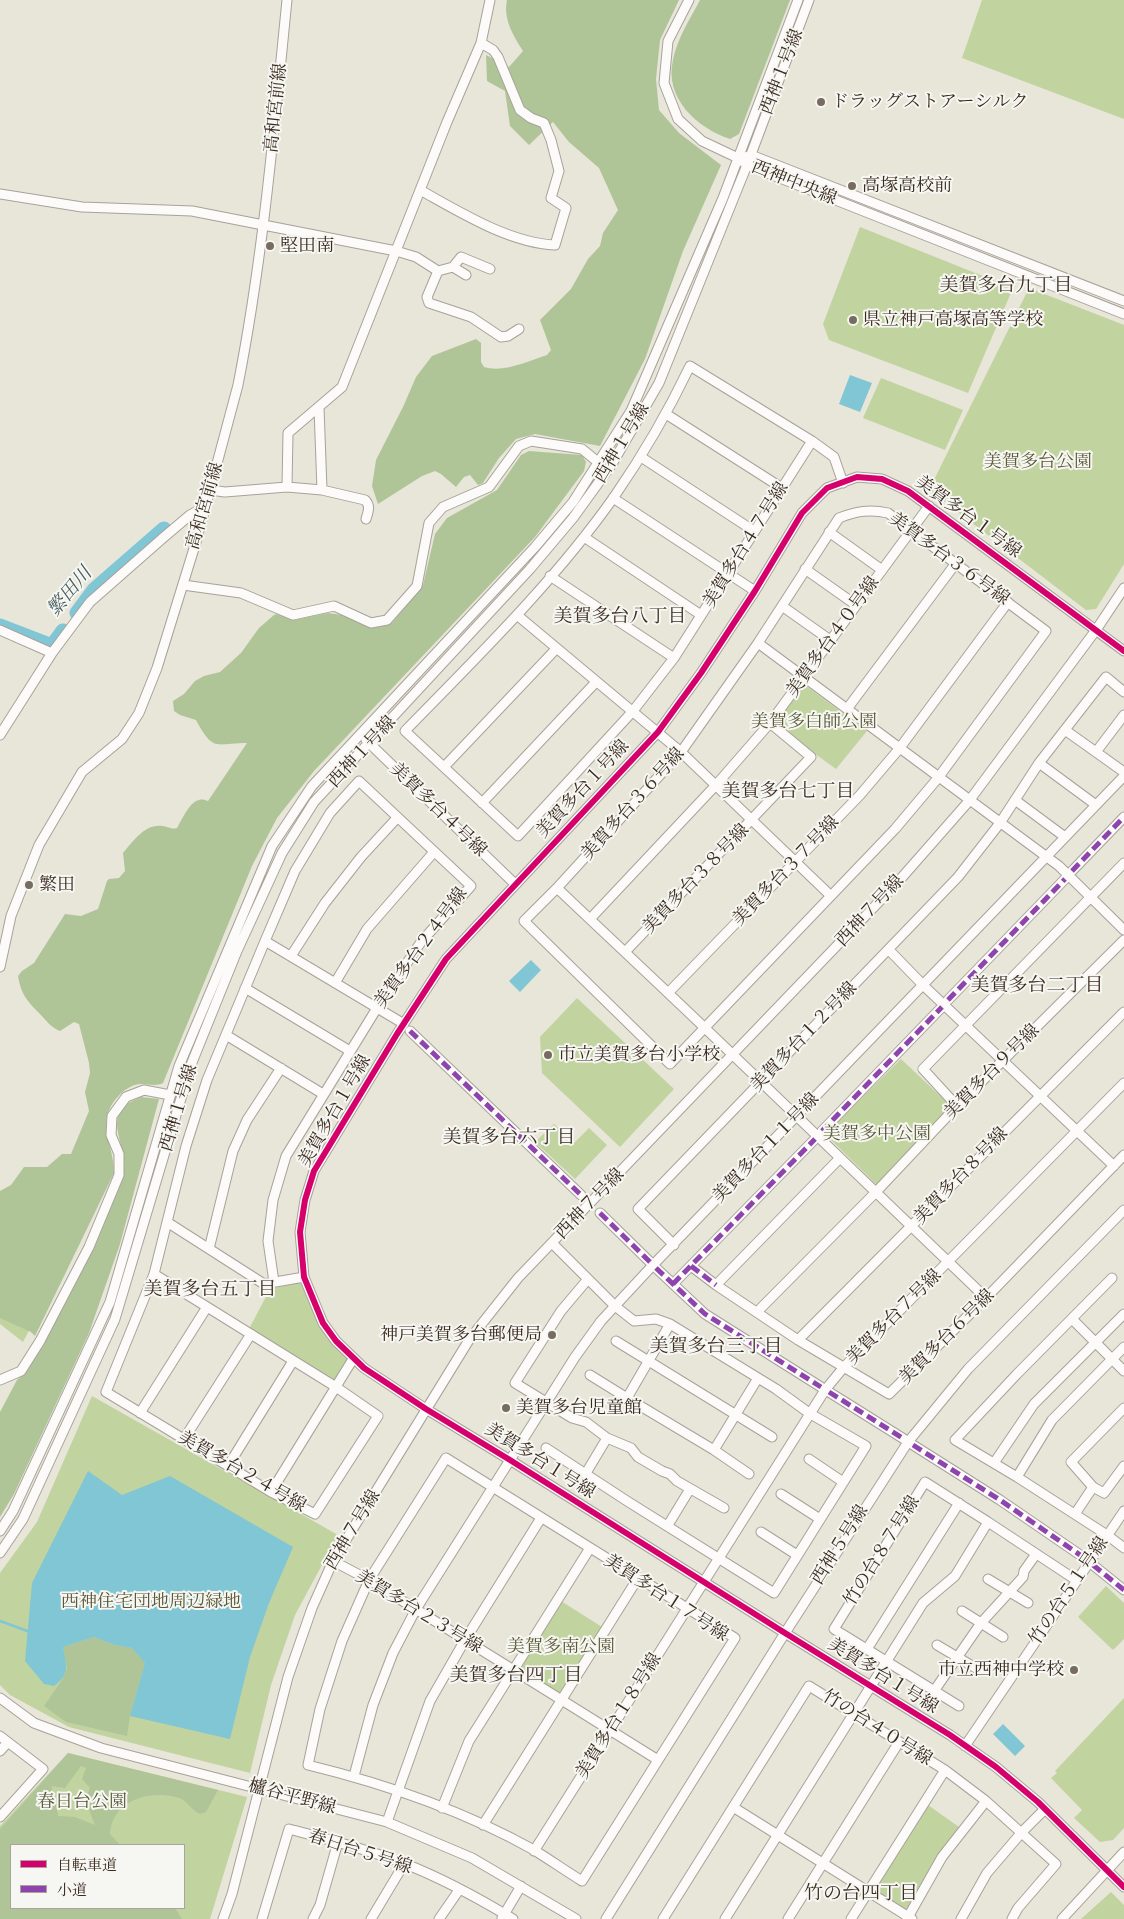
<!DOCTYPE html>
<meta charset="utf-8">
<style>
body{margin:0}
#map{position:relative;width:1124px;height:1919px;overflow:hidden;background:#e8e5d9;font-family:"EB Garamond","Noto Serif JP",serif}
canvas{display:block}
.legend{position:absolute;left:10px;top:1844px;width:175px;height:65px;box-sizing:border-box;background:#f6f6f2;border:1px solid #aba49d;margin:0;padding:6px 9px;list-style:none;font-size:15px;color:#3b2a1e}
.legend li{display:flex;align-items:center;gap:10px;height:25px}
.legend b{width:25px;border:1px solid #aba49d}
</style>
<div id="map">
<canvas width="1124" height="1919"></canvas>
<ul class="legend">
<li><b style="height:6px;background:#d6006c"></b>自転車道</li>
<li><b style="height:6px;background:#8e44ad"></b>小道</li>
</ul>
</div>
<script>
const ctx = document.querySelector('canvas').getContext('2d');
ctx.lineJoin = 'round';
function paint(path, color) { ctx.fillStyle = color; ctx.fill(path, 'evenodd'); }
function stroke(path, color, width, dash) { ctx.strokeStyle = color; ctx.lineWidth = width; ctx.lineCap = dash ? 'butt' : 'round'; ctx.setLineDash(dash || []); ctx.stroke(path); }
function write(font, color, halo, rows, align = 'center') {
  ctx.font = font + ' "EB Garamond","Noto Serif JP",serif'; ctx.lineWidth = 4; ctx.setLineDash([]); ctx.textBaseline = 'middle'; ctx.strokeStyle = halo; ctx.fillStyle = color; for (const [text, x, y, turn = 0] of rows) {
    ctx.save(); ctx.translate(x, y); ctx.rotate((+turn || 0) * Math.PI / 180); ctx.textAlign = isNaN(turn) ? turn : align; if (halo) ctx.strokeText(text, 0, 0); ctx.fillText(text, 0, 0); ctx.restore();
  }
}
paint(new Path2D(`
 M982 0H1124V119L962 58Z
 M860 227 1013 288 968 393 829 340 823 324Z
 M1029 288 1124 325V564L1096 609 1086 610 929 490Z
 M881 378 963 410 945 450 863 418Z
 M802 686H806L867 731 836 769 778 727 777 720Z
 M577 998 674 1089 620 1147 542 1073 540 1037Z
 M901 1059 952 1107 877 1185 825 1134Z
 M554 1124 574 1143 589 1128 607 1145 575 1179 535 1142Z
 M300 1282 320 1326 348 1360 336 1380H332L249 1329 270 1289Z
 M42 1306 23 1342 0 1324V1313Z
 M92 1396 338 1535 295 1615 271 1685 250 1773 69 1727 10 1695 0 1685V1573L37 1522Z
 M1106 1586 1124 1603V1639L1113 1650 1078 1617Z
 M561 1601 602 1627 562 1692H557L523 1672 521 1666Z
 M1124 1698V1828L1113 1840 1100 1842 1074 1818 1082 1810 1051 1778 1057 1773 1055 1771Z
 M68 1753 247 1797 210 1919H0V1826ZM11 1845H184V1908H11Z
 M928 1805 959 1827 938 1858 908 1908 902 1909 877 1893 876 1887Z
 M1111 1892 1124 1905V1919H1081Z`), '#c1d39f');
paint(new Path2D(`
 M507 0H679L660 40 656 79 659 110 679 133 721 165 683 251 645 359 600 446 535 434 516 439 499 458 483 483 478 485 470 475 464 477 456 487 441 474 435 471 422 476 378 504 372 486 376 460 403 407 416 377 432 356 476 339 481 343V362L484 367C504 373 528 361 547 355L551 350 540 320 571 289 588 259 600 246 603 233 618 210 599 168 569 142 553 122 529 145 510 126 505 91 487 81 486 55 509 67 523 51C513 35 503 19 507 0Z
 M700 0H790L739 134 730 139C697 128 664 98 673 60 677 39 690 19 700 0Z
 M529 451 582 455 586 462 584 471 535 537 314 771 277 818 252 866 163 1083C153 1088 143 1081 132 1086 119 1092 107 1107 106 1123 106 1138 114 1155 114 1173L35 1336 31 1332 0 1318V1191L11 1185 24 1167H47L62 1154H71L89 1111 85 1092 90 1073 89 1063 79 1024 74 1022 60 1031C49 1026 48 1022 39 1013 27 1001 21 994 18 976L22 971 34 963 65 914 81 916 98 909 107 881 109 879 119 878 125 871 123 853C133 842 144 824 162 826 168 826 171 830 177 828 182 820 189 802 199 800 202 799 205 800 208 801L247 743C215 743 214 753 196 720L180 715 174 711 173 701 184 694 195 681 204 676 220 672 241 653 259 628 274 615 277 614 294 620 328 613 342 615 373 628 392 623 423 585 435 534 447 518 497 490 521 455Z
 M141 1097 159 1099 120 1244 89 1333 14 1494 0 1517V1412L17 1380 26 1371C52 1323 77 1274 100 1225 108 1207 121 1188 124 1169 127 1149 107 1122 124 1106 128 1102 136 1100 141 1097Z
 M94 1637 115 1645 132 1648 145 1663 130 1716 127 1736 66 1722 44 1706 62 1680 67 1668 63 1647Z
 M68 1753 218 1790 206 1812 200 1814C192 1811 187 1800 179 1798 151 1789 112 1800 110 1834L120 1845H11V1908H175L182 1919H0V1829ZM81 1766 86 1768 82 1779 90 1788 85 1799 95 1825 75 1817 58 1816 56 1802 51 1799 52 1786 65 1788Z`), '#afc598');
paint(new Path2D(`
 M850 375 872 383 860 412 839 404Z
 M531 960 541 970 520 992 509 981Z
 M88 1471 122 1495 170 1476 293 1547 269 1603 250 1657 230 1739 130 1716 145 1663 132 1648 115 1645 94 1637 63 1647C66 1664 71 1674 54 1686L44 1684 25 1661 32 1583Z
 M1003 1724 1025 1746 1015 1756 993 1734Z`), '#80c6d4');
stroke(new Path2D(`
 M0 1621 30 1632`), '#80c6d4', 2.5);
stroke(new Path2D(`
 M77 613 94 590 164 529
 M0 626 52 646 63 631`), '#80c6d4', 15);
const minor = new Path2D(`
 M689 0 668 41 664 83 678 119 702 141 738 158 747 165 1124 314
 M746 157 751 155 1124 301
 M420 190C460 212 509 243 555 245L566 208 551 198 559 171 551 140 544 123 531 118 520 110 498 57 493 50 481 43
 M0 194 82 207 192 211 396 251 416 257 438 271 453 267 466 275
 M453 267 461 257 490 269
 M438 271 427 297 429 303 471 317 501 337 508 336 519 329
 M690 366 812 441 674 658 633 711 518 836 405 731C478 656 554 582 614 497 643 455 668 412 690 366Z
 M666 414 782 488
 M812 441 834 457 843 483
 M641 457 754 531
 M287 487 322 490 319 407
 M322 490 365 500C371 506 368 512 366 519
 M613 498 755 591
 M829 532 882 570
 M584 537 701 615
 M805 569 856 605
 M550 576 674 658
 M183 585 241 593 293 615 334 606 371 623 387 620 417 586 429 523 443 507 489 487 519 446 531 441 582 449 599 463
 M782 606 830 640
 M517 615 681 752 831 896
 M0 630 52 653
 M758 643 1059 866 1124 930
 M1124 651 908 491 882 479 857 477 827 488 802 513 755 591 701 673 658 732 446 959 397 1034 314 1171 305 1200 300 1232 304 1277 323 1323 336 1341 364 1368 426 1409 510 1460 785 1633 950 1735 996 1767 1038 1802 1124 1887
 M847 709 956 563
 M1065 730 1124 772
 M0 735 52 653 90 602 164 537 190 515 201 509 210 490 225 492 287 487 288 433 342 387 447 122 481 43 490 0
 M366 740 515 884
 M1096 752 1124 715
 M1039 763 1096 805
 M444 767 556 649
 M1015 800 1065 837
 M482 803 596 682
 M1072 871 1124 817
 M557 888 524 921 670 1064 895 829 938 778 1046 631 888 513C870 509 856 511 839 518L758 643 681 752 557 888C616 944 675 999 733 1055L986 1298
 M590 919 716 785 770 723 929 506
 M265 941 404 1024
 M889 950 924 986 1114 1166
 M625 952 811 757 770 723
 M291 956 325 903 361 857 397 818
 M0 967 11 916 39 845 82 772 122 739 139 713 157 668 196 542 238 385C263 258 274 129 287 0
 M335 983 367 929 434 852
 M245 988 350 1051
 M668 993 860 795 899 749 1008 602
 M948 1000 1065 879
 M410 1031 581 1195
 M226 1035 323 1094
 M957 1106 923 1069 1124 863
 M822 1131 942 1007
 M840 1158 716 1285 798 1340 889 1394 986 1298 1124 1155
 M600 1213 650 1262
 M167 1222 264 1284 304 1277
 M674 1245 638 1209 958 877 1000 823 1039 763 1106 677 1124 692
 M209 1249 233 1151 247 1120 281 1068
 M691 1266 716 1285
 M656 1268 705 1314 821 1387
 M154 1274 106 1392 271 1492 315 1514 378 1416 336 1387 154 1274 186 1146 207 1080 265 941 295 871 330 813 359 781 471 886 421 942 377 1008 286 1156 273 1200 268 1241 274 1282
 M588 1279 561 1311 515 1383 572 1418 586 1422 607 1438 631 1448 638 1457 662 1471 670 1474 677 1481 724 1508
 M673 1284 815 1139
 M757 1312 876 1192 957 1106 1124 940
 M1073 1320 1124 1371
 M670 1324 627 1398 714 1450 758 1378
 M798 1340 1124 1012
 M616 1341 772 1437
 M1124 1347 1052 1420 1017 1477 1107 1535 1124 1548
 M590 1375 627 1398
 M0 1380 21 1371 40 1341 89 1247 119 1175V1154L111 1135 112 1116 126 1097 144 1090 170 1095
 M829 1392 904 1439
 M1124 1408 1071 1462 1093 1487 1104 1493 1124 1466
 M140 1413 207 1307
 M184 1439 251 1334
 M913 1445 1000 1500 1086 1559
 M546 1448 627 1501 774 1593 866 1446 809 1413 776 1389 670 1324 656 1319 634 1321 615 1306 552 1243
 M714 1450 749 1474
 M446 1458 735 1638 582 1881C566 1871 550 1860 534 1850 464 1811 386 1784 308 1765L320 1709 342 1641 369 1580Z
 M809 1459 843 1482
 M994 1463 1034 1404 1124 1314
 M228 1466 293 1361
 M586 1473 607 1438
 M1017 1477 955 1440 1017 1374 1112 1278
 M271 1492 353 1359
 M781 1494 820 1519
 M1075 1514 1093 1487
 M668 1525 690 1489
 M0 1531 13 1511 110 1302 179 1066 272 846 312 786 535 547 573 502 631 411 723 198 798 0
 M761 1532 797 1555
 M0 1553 23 1519 115 1319 191 1065 237 951 282 853 314 802 530 569 573 518 612 464 659 383 747 165 809 0
 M333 1561 369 1580 658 1760
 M1093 1565 1124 1590
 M988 1579 1028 1603
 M962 1611 1003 1637
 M937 1645 979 1670
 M867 1649 959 1503
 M934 1691 981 1623 1023 1577 1024 1571 1036 1554
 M0 1698 34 1723 101 1748 387 1822 472 1858 576 1919
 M959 1706 834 1629 925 1482 988 1522
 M0 1736 43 1769 0 1817
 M965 1746 1124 1511
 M0 1751 8 1742
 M354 1776 373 1705 393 1653 416 1609 575 1357 601 1321 653 1265 1124 776
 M733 1807 912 1919
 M442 1808 469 1741 590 1548
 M387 1822 430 1701 465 1640 541 1518
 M483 1825 638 1578
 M534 1851 825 1390 844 1367 1124 1083
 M502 1918 521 1886
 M223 1919 232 1894 288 1677 312 1608 333 1561 469 1340 518 1278 897 883 969 801 1096 630 1124 588
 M262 1919 289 1829C327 1839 366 1849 403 1863 439 1877 480 1899 513 1919
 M313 1919 320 1905 338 1842
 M371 1919 404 1864
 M439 1919 459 1890
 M606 1919 785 1633 908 1442 968 1369 1124 1210
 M663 1919 809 1686 945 1770 986 1801 1056 1864 1018 1908 1012 1919
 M725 1919 923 1603 955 1576 988 1522 1076 1580
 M788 1919 899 1742
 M851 1919 945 1770
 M907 1919 942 1857 986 1801
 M961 1919 987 1873 1022 1832 1045 1809
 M1062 1919 1124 1852`);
stroke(minor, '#a7a29a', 11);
stroke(minor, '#fcfbf9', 9);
stroke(new Path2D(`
 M1072 871 1124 817
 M948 1000 1065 879
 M410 1031 581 1195
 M822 1131 942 1007
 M600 1213 650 1262
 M691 1266 716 1285
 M656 1268 705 1314 821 1387
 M673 1284 815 1139
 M829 1392 904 1439
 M913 1445 1000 1500 1086 1559
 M1093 1565 1124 1590`), '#8e44ad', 5, [10, 5]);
stroke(new Path2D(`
 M1124 651 908 491 882 479 857 477 827 488 802 513 755 591 701 673 658 732 446 959 397 1034 314 1171 305 1200 300 1232 304 1277 323 1323 336 1341 364 1368 426 1409 510 1460 785 1633 950 1735 996 1767 1038 1802 1124 1887`), '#d6006c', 6);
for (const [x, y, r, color] of [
 [821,102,5,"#786b5f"],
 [852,186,5,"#786b5f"],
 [270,246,5,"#786b5f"],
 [853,320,5,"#786b5f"],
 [29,885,5,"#786b5f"],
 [548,1055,5,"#786b5f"],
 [552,1335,5,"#786b5f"],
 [506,1408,5,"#786b5f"],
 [1074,1670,5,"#786b5f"]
]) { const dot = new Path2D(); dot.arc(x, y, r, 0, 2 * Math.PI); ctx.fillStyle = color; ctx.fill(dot); stroke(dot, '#f6f6f2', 2); }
write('18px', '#3b2a1e', '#f6f6f2', [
 ["西神１号線",782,72,-69],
 ["高和宮前線",276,108,-84],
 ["西神中央線",794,183,22],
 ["西神１号線",622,443,-59],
 ["高和宮前線",205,506,-74],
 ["美賀多台１号線",968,517,36],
 ["美賀多台４７号線",746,545,-58],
 ["美賀多台３６号線",949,559,36],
 ["美賀多台４０号線",833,637,-54],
 ["西神１号線",362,752,-47],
 ["美賀多台１号線",583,789,-47],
 ["美賀多台３６号線",633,804,-48],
 ["美賀多台４号線",438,810,44],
 ["美賀多台３７号線",786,871,-46],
 ["美賀多台３８号線",696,879,-46],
 ["西神７号線",870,911,-47],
 ["美賀多台２４号線",421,948,-54],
 ["美賀多台１２号線",804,1037,-46],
 ["美賀多台９号線",992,1072,-45],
 ["西神１号線",179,1108,-73],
 ["美賀多台１号線",335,1111,-60],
 ["美賀多台１１号線",766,1148,-46],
 ["美賀多台８号線",961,1176,-46],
 ["西神７号線",590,1204,-46],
 ["美賀多台７号線",894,1317,-45],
 ["美賀多台６号線",947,1337,-45],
 ["美賀多台１号線",540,1461,32],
 ["美賀多台２４号線",242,1472,30],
 ["西神７号線",353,1530,-59],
 ["西神５号線",840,1545,-58],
 ["竹の台８７号線",882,1551,-58],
 ["竹の台５１号線",1069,1591,-56],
 ["美賀多台１７号線",666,1598,33],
 ["美賀多台２３号線",419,1612,31],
 ["美賀多台１号線",883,1676,32],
 ["美賀多台１８号線",619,1716,-58],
 ["竹の台４０号線",877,1728,32],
 ["櫨谷平野線",292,1797,15],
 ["春日台５号線",360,1852,18]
]);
write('18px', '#3b2a1e', '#f6f6f2', [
 ["ドラッグストアーシルク",831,102],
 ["高塚高校前",862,186],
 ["堅田南",280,246],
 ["県立神戸高塚高等学校",863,320],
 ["繁田",39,885],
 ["市立美賀多台小学校",558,1055],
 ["神戸美賀多台郵便局",542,1335,"right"],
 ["美賀多台児童館",516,1408],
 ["市立西神中学校",1064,1670,"right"]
], 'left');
write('18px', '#5a5836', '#f6f6f2', [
 ["美賀多台公園",1038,462],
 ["美賀多白師公園",814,722],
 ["美賀多中公園",877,1134],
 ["西神住宅団地周辺緑地",151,1602],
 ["美賀多南公園",561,1647],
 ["春日台公園",82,1802]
]);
write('19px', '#3b2a1e', '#f6f6f2', [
 ["美賀多台九丁目",1006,286],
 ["美賀多台八丁目",620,617],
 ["美賀多台七丁目",788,792],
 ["美賀多台二丁目",1037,986],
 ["美賀多台六丁目",509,1138],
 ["美賀多台五丁目",210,1290],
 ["美賀多台三丁目",716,1347],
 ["美賀多台四丁目",516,1676],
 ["竹の台四丁目",861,1894]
]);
write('italic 19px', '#435c5d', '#f6f6f2', [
 ["繁田川",70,592,-50]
]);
</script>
